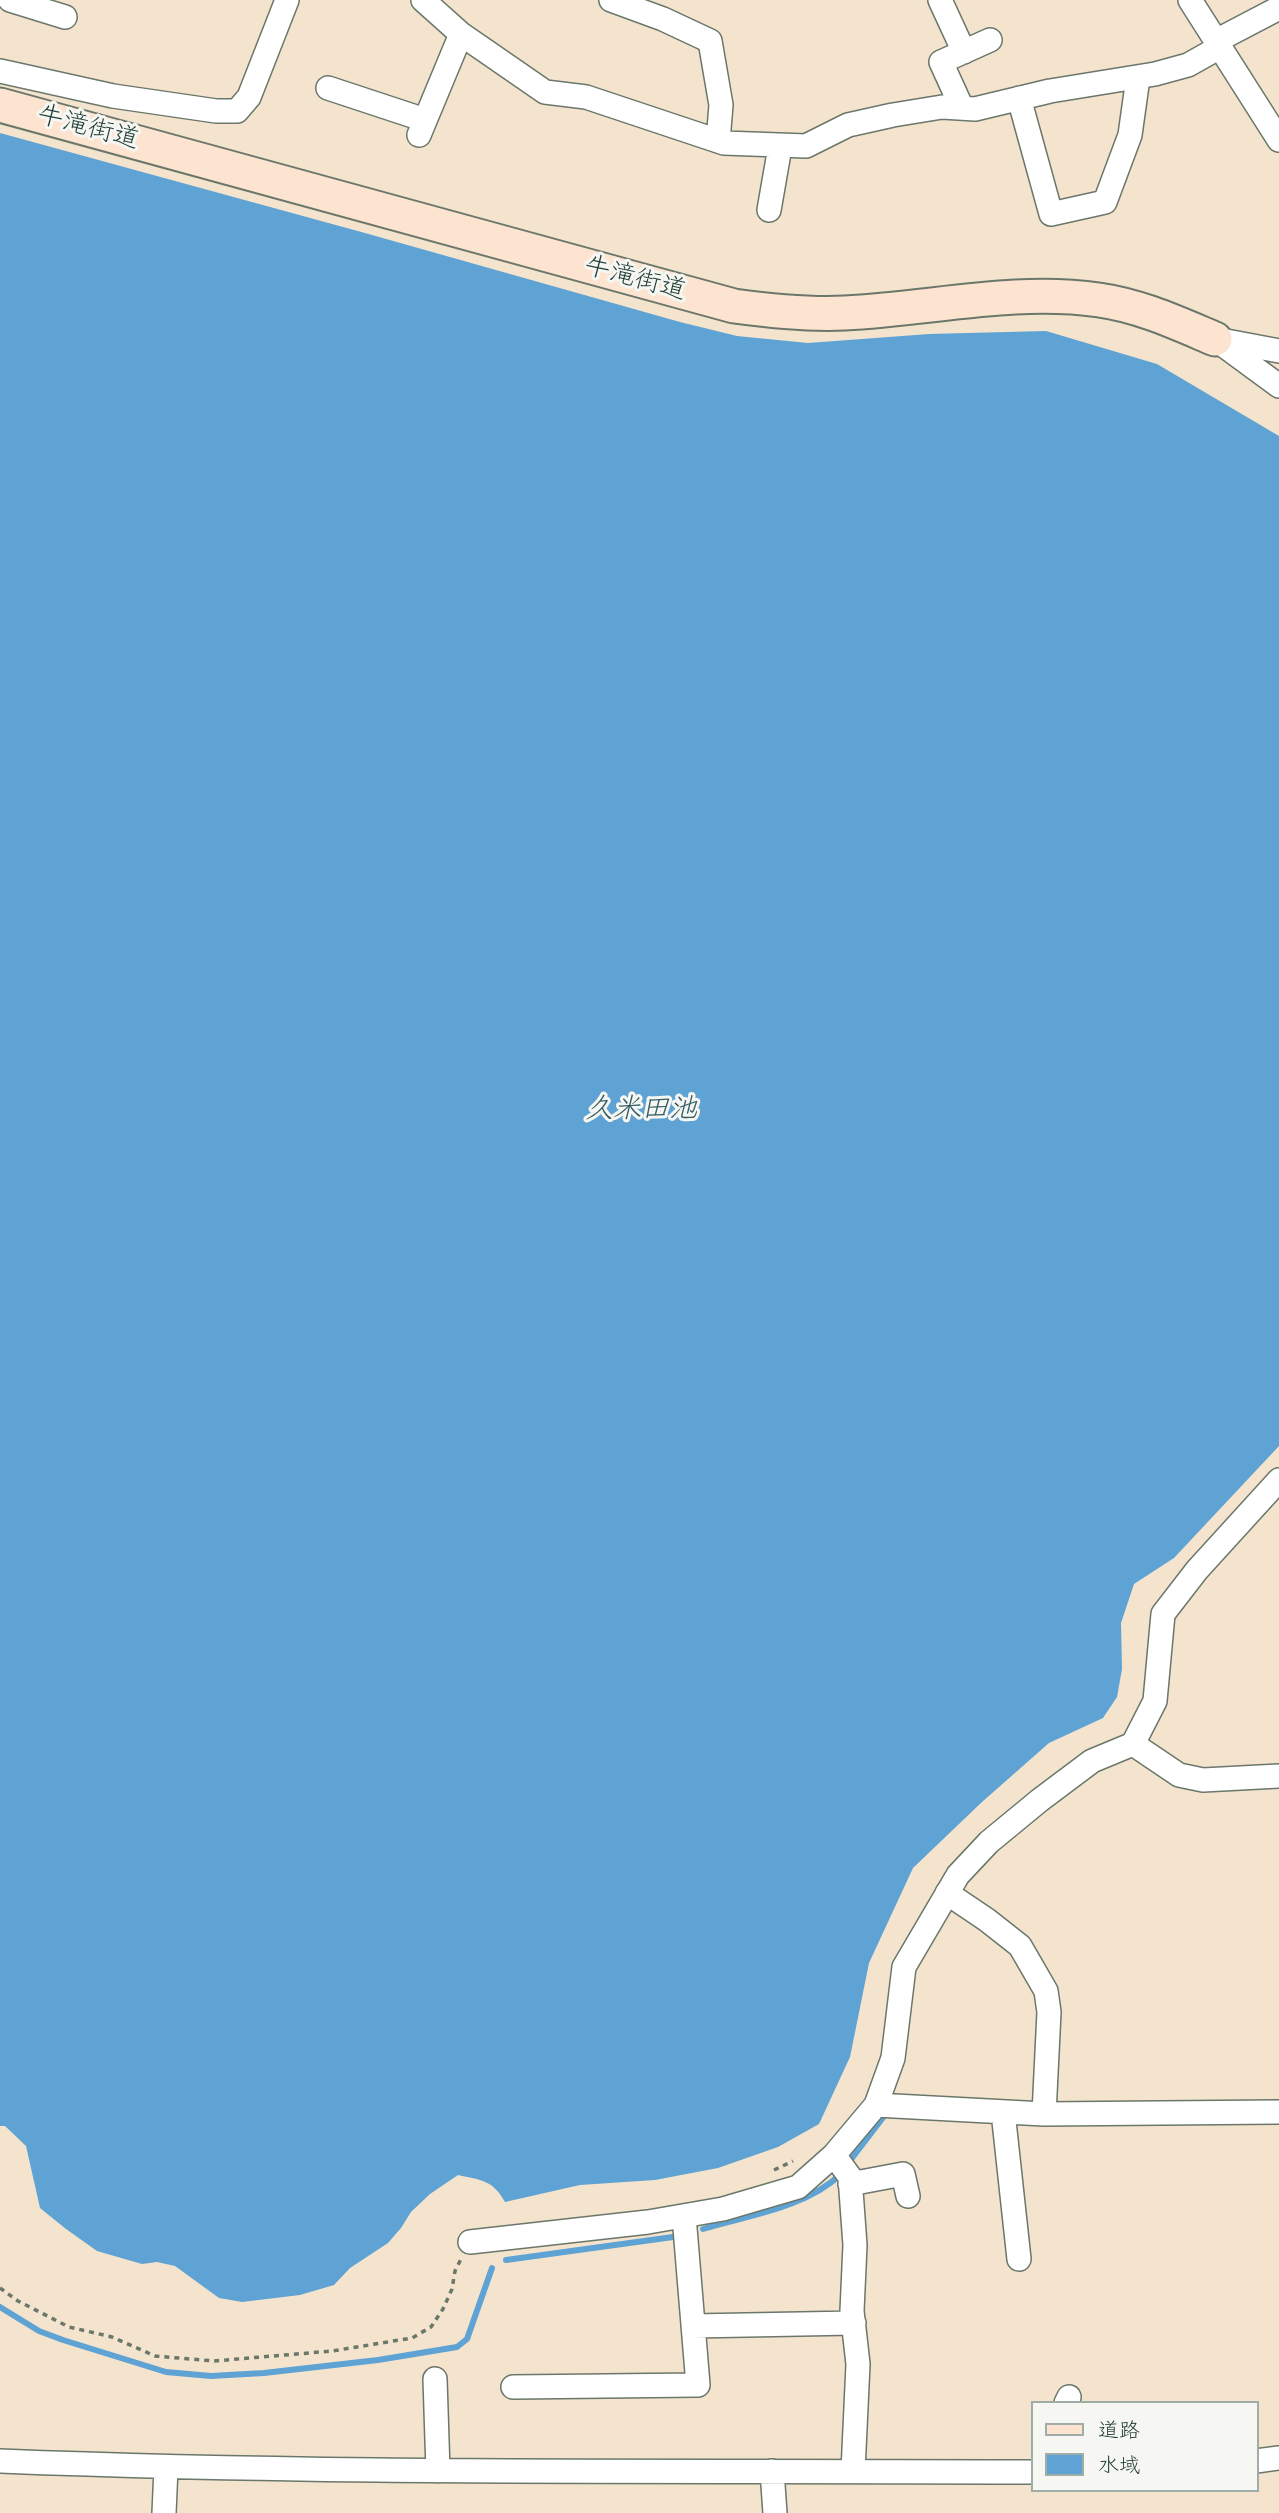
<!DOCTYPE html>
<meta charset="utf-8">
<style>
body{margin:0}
#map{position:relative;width:1279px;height:2513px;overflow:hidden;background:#f4e4ce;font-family:Sriracha,"Klee One",sans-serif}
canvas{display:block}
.legend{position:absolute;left:1031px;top:2401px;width:228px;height:91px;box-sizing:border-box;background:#f6f6f2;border:2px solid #a0aca6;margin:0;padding:9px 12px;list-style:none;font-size:21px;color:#1f3d34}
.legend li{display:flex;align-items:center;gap:14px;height:35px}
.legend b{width:35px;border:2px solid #a0aca6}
</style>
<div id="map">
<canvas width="1279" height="2513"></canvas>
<ul class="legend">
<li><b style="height:9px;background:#fde4d1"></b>道路</li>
<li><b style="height:19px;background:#5fa3d4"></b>水域</li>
</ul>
</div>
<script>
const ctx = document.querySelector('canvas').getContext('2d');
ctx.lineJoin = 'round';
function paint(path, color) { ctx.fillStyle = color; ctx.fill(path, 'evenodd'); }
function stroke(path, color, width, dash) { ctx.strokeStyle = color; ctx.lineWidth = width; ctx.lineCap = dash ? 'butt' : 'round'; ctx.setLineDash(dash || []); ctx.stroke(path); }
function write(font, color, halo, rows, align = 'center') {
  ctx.font = font + ' Sriracha,"Klee One",sans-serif'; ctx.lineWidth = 6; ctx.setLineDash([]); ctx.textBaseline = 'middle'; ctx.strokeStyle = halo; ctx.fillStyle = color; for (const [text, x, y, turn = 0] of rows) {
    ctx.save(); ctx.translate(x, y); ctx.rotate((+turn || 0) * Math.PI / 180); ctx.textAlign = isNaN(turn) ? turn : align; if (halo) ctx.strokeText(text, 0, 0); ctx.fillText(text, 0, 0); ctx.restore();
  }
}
paint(new Path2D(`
 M0 133 365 233 680 322 737 336 808 343 929 334 1046 331 1157 364 1279 436V1446L1174 1558 1134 1584 1121 1623 1122 1669 1117 1697 1103 1718 1049 1743 982 1802 913 1868 869 1963 850 2057 819 2124 778 2147 718 2168 655 2180 580 2185 505 2202C493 2180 481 2180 458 2175L430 2194 411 2212 401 2228 388 2243 350 2268 334 2285 300 2295 242 2302 219 2298 175 2266 157 2262 142 2264 97 2251 66 2229 40 2208 26 2146 5 2126H0Z`), '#5fa3d4');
stroke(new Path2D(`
 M849 2162 885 2115
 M703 2229C749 2215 805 2208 841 2174
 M506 2260 673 2237
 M0 2307 39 2331 63 2340 166 2372 211 2376 264 2373 378 2360 457 2347 467 2339 492 2268`), '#5fa3d4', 6);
const street = new Path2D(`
 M10 0 65 17
 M423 0 461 34 545 92 586 97 724 143 806 146 848 125 893 115 942 107 975 109 1050 91 1155 74 1188 65 1220 47
 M611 0 663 19 710 41 721 105 718 141
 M940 0 964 52
 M1190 0 1279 140
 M1216 41 1279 8
 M0 71 113 96 216 111H237L249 97 287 0
 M328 88 425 120
 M1019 98 1051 214 1105 202 1130 135 1138 78
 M962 108 941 62 990 40
 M419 135 461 34
 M769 210 780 147
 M1215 339 1279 386
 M1221 340 1279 351
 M1133 1744 1179 1775 1203 1780 1279 1776
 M947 1893 987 1920 1020 1946 1046 1991 1049 2012 1044 2114
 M876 2105 1044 2114 1279 2112
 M1003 2112 1019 2259
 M834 2155 850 2177 855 2245 852 2311 858 2364 853 2471
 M850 2184 903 2174 908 2196
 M470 2242 648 2222 723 2209 798 2187 834 2155 876 2105 893 2058 904 1967 958 1875 989 1842 1040 1800 1092 1761 1133 1744 1155 1701 1163 1614 1197 1570 1279 1480
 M693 2326 854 2323
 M435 2379 438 2471
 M513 2387 698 2385 684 2216
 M1066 2403 1069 2397
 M0 2461C344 2475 688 2470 1032 2472
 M1256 2461 1279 2458
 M772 2471 775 2513
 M164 2513 166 2468`);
const secondary = new Path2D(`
 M0 105 734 306C771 311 808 315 845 313 931 309 1013 288 1099 300 1141 306 1177 323 1215 339`);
stroke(street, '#6a776a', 26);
stroke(secondary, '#6a776a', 37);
stroke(new Path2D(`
 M774 2170 793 2161
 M0 2288 18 2301 69 2327 112 2337 155 2356 214 2361 332 2351 412 2338 431 2327 443 2309 452 2289 455 2271 461 2259`), '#6a776a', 3.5, [5, 5]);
stroke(street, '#fff', 23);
stroke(secondary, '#fde4d1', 33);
write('26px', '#1f3d34', '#f6f6f2', [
 ["牛滝街道",88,128,15],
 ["牛滝街道",635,279,15]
]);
write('italic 28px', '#325c64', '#f6f6f2', [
 ["久米田池",641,1110]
]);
</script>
